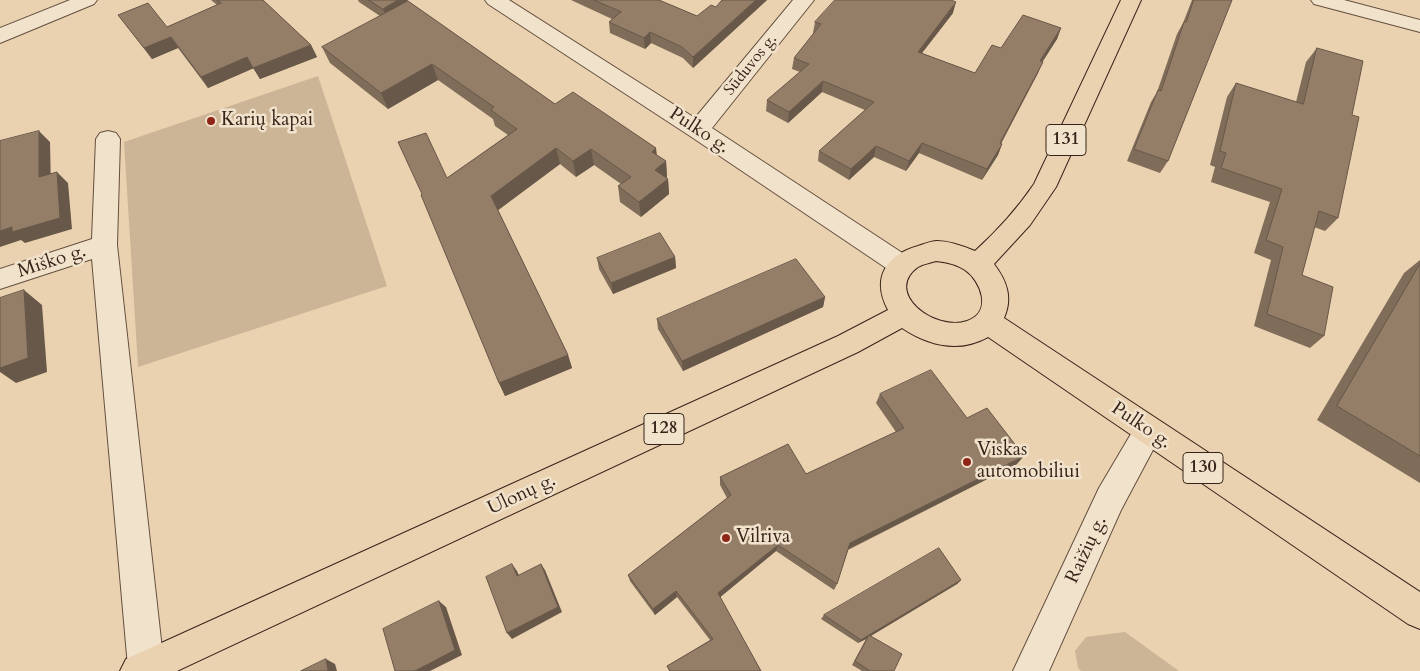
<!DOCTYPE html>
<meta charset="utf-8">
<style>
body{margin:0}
canvas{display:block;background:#ead2b0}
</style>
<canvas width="1420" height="671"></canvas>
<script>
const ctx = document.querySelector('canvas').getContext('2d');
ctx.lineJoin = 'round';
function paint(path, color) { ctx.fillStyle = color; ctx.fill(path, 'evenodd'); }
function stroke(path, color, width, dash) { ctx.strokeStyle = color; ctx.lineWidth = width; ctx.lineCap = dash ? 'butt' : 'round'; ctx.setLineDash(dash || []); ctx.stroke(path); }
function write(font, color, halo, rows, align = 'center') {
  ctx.font = font + ' Cardo,serif'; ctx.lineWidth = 5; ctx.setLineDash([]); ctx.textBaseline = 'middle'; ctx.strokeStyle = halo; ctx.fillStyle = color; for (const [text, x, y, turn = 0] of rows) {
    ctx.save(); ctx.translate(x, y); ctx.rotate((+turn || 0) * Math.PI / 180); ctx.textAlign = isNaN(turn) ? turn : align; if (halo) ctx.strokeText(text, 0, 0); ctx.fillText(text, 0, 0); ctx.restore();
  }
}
paint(new Path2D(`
 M318 76 387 286 138 367 124 142Z
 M1125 632 1179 671H1081L1078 668 1075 651 1086 637Z`), '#ccb496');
const minor = new Path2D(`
 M70 0H97L94 4 0 43V28Z
 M485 0H509L695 118 793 0H814L712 128 910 258 914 265 910 272 901 275 892 272 690 136 488 4Z
 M1311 0H1344L1420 20V32L1314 4Z
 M108 131 116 133 120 139 117 245 164 667 162 671H130L128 667 92 259 0 289V269L92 239 96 139 100 133Z
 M1148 418 1158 422 1163 431 1121 510 1049 671H1013L1099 488 1138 422Z`);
const primary = new Path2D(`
 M1121 0H1141L1056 187 1030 225 994 264C1007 281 1013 298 1004 318L1420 592V629L1408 624 988 337C959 353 929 346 902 328L858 352 177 671H120L126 659 838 336 888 310C871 278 886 255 918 246 924 244 931 241 937 241 949 241 963 246 975 251 997 231 1017 209 1034 184ZM936 261C946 262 956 264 965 270 981 281 993 312 967 321 934 332 883 292 918 267 923 264 930 263 936 261Z`);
stroke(minor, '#644f3f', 2);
stroke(primary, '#372319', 2);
paint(minor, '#f1e2cc');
paint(primary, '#ead2b0');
paint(new Path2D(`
 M211 0H263L311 45 317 57 260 79 254 68 208 88 178 48 152 59 118 15 167 27 217 5Z
 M358 0H407L408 1 555 104 657 155 666 161 667 177 666 178 668 179 669 194 641 217 620 202 618 186 621 184 594 165 576 177 560 164 498 210 568 355 572 368 505 396 499 383 447 178 508 135 495 126 493 119 438 80 388 109 330 63 322 47 380 16 359 2Z
 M571 0H659L697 16 716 7 722 0H767L693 68 683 58 651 43 645 49 610 33 609 22 612 19Z
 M1192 0H1232L1168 161 1160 173 1127 161 1151 102 1157 92 1177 34 1183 23Z
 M953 13 922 53 975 73 1001 48 1061 28 1057 39 1042 62 1038 73 1001 144H1002L998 155 982 180 919 153 906 171 874 157 849 180 818 161 819 151 865 110 822 92 788 123 766 111 767 100 800 72 792 69 794 58 814 33H813L815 22Z
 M1317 48 1352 115 1338 218 1325 231 1314 227 1302 275 1324 336 1310 348 1254 326 1271 260 1254 253 1270 202 1211 182 1215 167 1210 165 1227 97 1236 83 1296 102 1306 62Z
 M675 257 676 268 613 294 599 269 597 258Z
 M1420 260V483L1317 420 1404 273Z
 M825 297 823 307 683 371 658 329 657 319Z
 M880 394 967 418 1017 464 848 550 837 584 834 590 776 551 720 597 761 671H669L667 666 710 640 677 597 655 615 630 581 628 575 727 498 720 485V477L806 474 896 432 876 403Z
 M961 580 957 584 871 636 894 671H862L852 665 866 639 858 643 821 619 824 615Z`), '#7f6c59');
paint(new Path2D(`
 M398 0H407L410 8 388 20 383 9Z
 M756 0H767L693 68V57Z
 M956 2 953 13 915 62 918 52Z
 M1061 28 1057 39 1036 72 1040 61Z
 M650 32 651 43 645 49 644 38Z
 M171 37 178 48 152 59 144 48Z
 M311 45 317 57 260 79 253 68Z
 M247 57 254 68 208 88 201 77Z
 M1043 62 1038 73 995 154 1000 143Z
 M432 64 438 80 388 109 381 93Z
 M823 81 822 92 788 123 789 112Z
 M39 131 50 142 51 189 39 177Z
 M922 143 919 153 906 171 909 161Z
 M1002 144 998 155 982 180 987 169Z
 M876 146 874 157 849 180 851 169Z
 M556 148 560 164 497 211 491 196Z
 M656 148 658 164 652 152Z
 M591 149 594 165 576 177 573 161Z
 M666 161 667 177 656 185 655 170Z
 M57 172 68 183 72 229 25 243 21 240 0 247V231L12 227Z
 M668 179 669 194 641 217 639 202Z
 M675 257 676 268 613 294 611 283Z
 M24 290 42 305 47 372 16 383 0 372V368Z
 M825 297 823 307 683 371 682 361Z
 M568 355 572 368 505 396 499 383Z
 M1024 456 1017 464 846 550 850 543Z
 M778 545 776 551 718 599V593Z
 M512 564 517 571 522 582 517 576Z
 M541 564 545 570 562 612 512 639 507 633Z
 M961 580 957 584 867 638 869 635Z
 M676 591 677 597 655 615 653 609Z
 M439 601 446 607 462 655 430 671H415Z
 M869 635 866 639 858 643 861 640Z
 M326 659 335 664 337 671H328Z`), '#685849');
const building = new Path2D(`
 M217 0H263L311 45 253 68 247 57 201 77 171 37 144 48 118 15 148 3 167 27 221 3Z
 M369 0H398L383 9Z
 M594 0H659L697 16 711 5 716 7 722 0H756L693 57 682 47 650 32 644 38 609 22 621 12Z
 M835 0H951L956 2 918 52 975 73 992 45 1001 48 1023 15 1061 28 1040 61 1043 62 1000 143 1002 144 987 169 922 143 909 161 876 146 851 169 819 151 874 102 823 81 789 112 767 100 809 64 794 58 821 24 815 22Z
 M1194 0H1232L1168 161 1134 149 1158 90 1161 91 1184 22H1186Z
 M408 1 555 104 573 92 656 148 652 152 666 161 655 170 668 179 639 202 618 186 631 177 591 149 573 161 556 148 491 196 568 355 499 383 421 195 422 194 398 142 426 133 447 178 517 129 491 110 494 107 432 64 381 93 322 47Z
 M1317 48 1363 61 1352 115 1359 117 1338 218 1319 211 1302 275 1333 287 1324 336 1267 314 1283 247 1266 240 1282 189 1221 168 1226 153 1220 151 1236 83 1303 104Z
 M39 131V177L57 172 60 218 12 232V227L0 231V141Z
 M660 233 675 257 611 283 597 258Z
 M796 259 825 297 682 361 657 319Z
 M1420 264V456L1337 406Z
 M24 290 28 358 0 368V298Z
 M931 370 967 418 987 408 1024 456 850 543 837 584 778 545 718 593 761 671H670L667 666 713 639 676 591 653 609 628 575 731 495 720 477 788 444 806 474 904 428 880 394Z
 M939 548 961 580 869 635 902 654 894 671H870L855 661 869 635 861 640 824 615Z
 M512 564 517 576 541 564 558 607 507 633 486 577Z
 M439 601 455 650 415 671H395L383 629Z
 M326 659 328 671H301Z`);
paint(building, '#947e68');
stroke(building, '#685849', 1);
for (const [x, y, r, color] of [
 [211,121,5,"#8f2418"],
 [967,462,5,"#8f2418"],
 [726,538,5,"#8f2418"]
]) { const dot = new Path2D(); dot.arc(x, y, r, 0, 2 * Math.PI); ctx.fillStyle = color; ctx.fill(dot); stroke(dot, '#f1e2cc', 2); }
write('16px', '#372319', '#f1e2cc', [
 ["Sūduvos g.",751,65,-51]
]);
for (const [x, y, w] of [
 [1066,140,40],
 [664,429,40],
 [1203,468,40]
]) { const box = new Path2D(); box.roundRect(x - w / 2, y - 15.5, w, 31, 4); ctx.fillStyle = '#f1e2cc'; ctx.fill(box); stroke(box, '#372319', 1); }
write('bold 18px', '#372319', null, [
 ["131",1066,140],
 ["128",664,429],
 ["130",1203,468]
]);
write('19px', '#372319', '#f1e2cc', [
 ["Karių kapai",221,121],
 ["Viskas",977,451],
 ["automobiliui",977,473],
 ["Vilriva",736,538]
], 'left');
write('19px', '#372319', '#f1e2cc', [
 ["Pulko g.",699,131,33],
 ["Miško g.",52,262,-18],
 ["Pulko g.",1141,426,34],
 ["Ulonų g.",522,495,-25],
 ["Raižių g.",1087,550,-65]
]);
</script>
